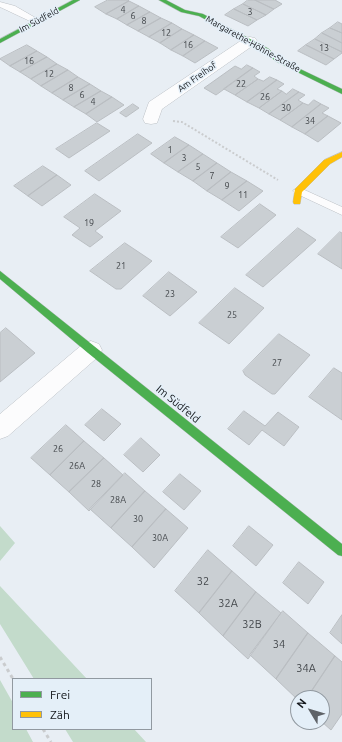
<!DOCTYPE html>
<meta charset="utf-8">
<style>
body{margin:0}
#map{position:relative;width:342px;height:742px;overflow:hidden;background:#e8eef4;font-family:Ubuntu,sans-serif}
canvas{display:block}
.legend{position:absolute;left:12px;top:678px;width:140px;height:52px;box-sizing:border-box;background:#e4eff8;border:1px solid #9199a0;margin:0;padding:5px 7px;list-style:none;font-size:12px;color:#15181c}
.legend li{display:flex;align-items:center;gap:8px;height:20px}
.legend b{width:20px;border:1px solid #9199a0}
.north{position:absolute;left:290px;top:690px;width:40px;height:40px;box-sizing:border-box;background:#e4eff8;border:1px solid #9199a0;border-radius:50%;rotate:308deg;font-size:11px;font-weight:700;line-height:16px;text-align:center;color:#15181c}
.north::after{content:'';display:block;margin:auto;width:14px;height:18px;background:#5f6368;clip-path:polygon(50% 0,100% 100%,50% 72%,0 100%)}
</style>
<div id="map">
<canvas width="342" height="742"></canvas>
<ul class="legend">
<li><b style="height:5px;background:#4caf50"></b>Frei</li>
<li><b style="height:5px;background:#ffc107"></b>Zäh</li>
</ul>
<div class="north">N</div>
</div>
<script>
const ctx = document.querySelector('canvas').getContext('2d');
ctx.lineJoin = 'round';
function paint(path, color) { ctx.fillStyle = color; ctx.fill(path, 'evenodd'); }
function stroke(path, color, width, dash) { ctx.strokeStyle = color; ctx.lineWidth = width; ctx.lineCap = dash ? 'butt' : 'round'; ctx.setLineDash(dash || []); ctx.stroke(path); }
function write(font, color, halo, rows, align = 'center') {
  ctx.font = font + ' Ubuntu,sans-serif'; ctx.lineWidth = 3; ctx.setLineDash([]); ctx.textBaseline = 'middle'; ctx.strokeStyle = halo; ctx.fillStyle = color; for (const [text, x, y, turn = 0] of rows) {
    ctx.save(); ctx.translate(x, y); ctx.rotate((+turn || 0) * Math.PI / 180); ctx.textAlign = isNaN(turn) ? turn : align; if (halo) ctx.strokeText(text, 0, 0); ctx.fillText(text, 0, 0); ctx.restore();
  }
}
paint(new Path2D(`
 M0 526 15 543 0 561Z
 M0 586 87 679H34L0 624Z
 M0 680 13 703V729H26L33 742H0Z
 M65 729H134L146 742H73Z`), '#c3dbcb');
const building = new Path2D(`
 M108 0H128L129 1 106 14 95 7Z
 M248 0H255L274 9 266 15 243 4Z
 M255 0H275L282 4 274 9Z
 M129 1 139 6 117 19 106 14Z
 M243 4 266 15 257 20 234 9Z
 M139 6 150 12 127 25 117 19Z
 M234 9 257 20 248 26 225 15Z
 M150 12 161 18 138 31 127 25Z
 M161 18 172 23 149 37 138 31Z
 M338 22 342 24V33L330 28Z
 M172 23 182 29 160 43 149 37Z
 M330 28 342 33V43L322 33Z
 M182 29 194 35 171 50 160 43Z
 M322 33 342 43V52L315 39Z
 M194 35 205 41 183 56 171 50Z
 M315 39 342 52V53L334 59 306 45Z
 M205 41 218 48 195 63 183 56Z
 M27 45 37 51 10 66 0 59Z
 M306 45 334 59 326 65 298 51Z
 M37 51 47 57 20 72 10 66Z
 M47 57 57 64 31 79 20 72Z
 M57 64 68 70 41 86 31 79Z
 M247 65 253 68 216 95 204 88 235 66 241 69Z
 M253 68 260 72 254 76 258 79 235 95 224 89Z
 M68 70 78 77 52 93 41 86Z
 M78 77 90 84 63 100 52 93Z
 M270 77 277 80 247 102 235 95 258 79 263 81Z
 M277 80 284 84 277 89 282 91 259 108 247 102Z
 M90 84 101 91 74 107 63 100Z
 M293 89 299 92 269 114 259 108 282 91 286 94Z
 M101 91 112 97 86 114 74 107Z
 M299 92 305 95 298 100 303 103 280 120 269 114Z
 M112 97 124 105 97 122 86 114Z
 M314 100 321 104 292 127 280 120 303 103 308 105Z
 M133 104 139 108 126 117 120 113Z
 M321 104 329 108 322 113 328 116 305 134 292 127Z
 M328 116 341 123 318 142 305 134Z
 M97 123 110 131 69 158 56 149Z
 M138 134 152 143 99 181 85 171Z
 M175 137 189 145 164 163 151 154Z
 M189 145 203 154 178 172 164 163Z
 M203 154 217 163 193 181 178 172Z
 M217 163 231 172 207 191 193 181Z
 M43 166 57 175 28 196 14 186Z
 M231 172 247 181 222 200 207 191Z
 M57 175 71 185 42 206 28 196Z
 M247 181 263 191 239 211 222 200Z
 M95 194 121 211 95 231 103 237 90 247 72 235 80 228 64 217Z
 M260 204 276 215 238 248 221 237Z
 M298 228 316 240 263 287 246 275Z
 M340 232 342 233V269L318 254Z
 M125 243 152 261 121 289H116L90 271Z
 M169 272 197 292 170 316 143 296Z
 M235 288 264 308 229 344 199 323Z
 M6 328 35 353 0 382V333Z
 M279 334 310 355 275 394H272L245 375 243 371Z
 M334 368 342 373V420L309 397Z
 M102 409 121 424 104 441 85 425Z
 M244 411 265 426 278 412 299 427 284 446 262 430 249 445 228 429Z
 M66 425 84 441 50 475 31 458Z
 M141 438 160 455 143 472 124 455Z
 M84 441 104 458 69 492 50 475Z
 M104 458 123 475 89 511 69 492Z
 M125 473 145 491 111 528 90 509Z
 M180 474 201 491 184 510 163 492Z
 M145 491 166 509 132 547 111 528Z
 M166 509 188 528 154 568 132 547Z
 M249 526 273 545 256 566 233 546Z
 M208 550 232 571 199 613 175 591Z
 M299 562 324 582 308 604 283 583Z
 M232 571 256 592 223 636 199 613Z
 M256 592 281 613 248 659 223 636Z
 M283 611 308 633 276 679 250 655Z
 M342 615V644L330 633Z
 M308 633 335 656 307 698H298V700L276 679Z
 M335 656 342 662V714L331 730 322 722V698H307Z`);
paint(building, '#cacfd3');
stroke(building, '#babec2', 1);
const lane = new Path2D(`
 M0 2 15 6 41 21 40 23H34L0 7Z
 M298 187 342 207V215L295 193 293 191Z`);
const street = new Path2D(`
 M250 37 255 38 257 41 255 44 162 109 157 123 151 124 145 123 143 119 149 102 245 38Z
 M91 341 99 344 102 350 99 356 8 436 0 439V414L83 344Z`);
const fast = new Path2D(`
 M73 0H80L0 43V39Z
 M159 0H166L185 10 203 14 269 49 279 59 342 89V94L275 61 265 51 199 16 181 12Z
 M0 271 342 544V556L338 555 88 353 0 279Z`);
const slow = new Path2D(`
 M342 152V157L330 164 302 192 300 204H294L293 202 295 189 324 160Z`);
stroke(lane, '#bcc0c5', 1);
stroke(street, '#bcc0c5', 1);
stroke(fast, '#bcc0c5', 1);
stroke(slow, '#bcc0c5', 1);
stroke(new Path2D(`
 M173 121 182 122 278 180`), '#caccce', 2, [2, 2]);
stroke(new Path2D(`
 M0 657 13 679
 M43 729 51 742`), '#caccce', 3, [3.5, 3.5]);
paint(lane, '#fcfcfd');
paint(street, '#fcfcfd');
paint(fast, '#4caf50');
paint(slow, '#ffc107');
write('9px', '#42464a', null, [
 ["4",123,10],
 ["3",250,12],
 ["6",133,16],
 ["8",144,21],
 ["12",166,33],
 ["16",188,45],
 ["13",324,48],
 ["16",29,61],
 ["12",49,74],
 ["22",241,84],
 ["8",71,88],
 ["6",82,95],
 ["26",265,97],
 ["4",93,102],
 ["30",286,108],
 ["34",310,121],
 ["1",170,150],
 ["3",184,158],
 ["5",198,167],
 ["7",212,176],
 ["9",227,186],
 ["11",243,195],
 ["19",89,223],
 ["21",121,266],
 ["23",170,294],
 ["25",232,315],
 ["27",277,363],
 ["26",58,449],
 ["26A",77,466],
 ["28",96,484],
 ["28A",118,500],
 ["30",138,519],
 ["30A",160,538]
]);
write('9px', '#15181c', '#e4eff8', [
 ["Im Südfeld",39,20,-28],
 ["Margarethe-Höhne-Straße",253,44,29],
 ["Am Freihof",197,77,-35]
]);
write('11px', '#15181c', '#e4eff8', [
 ["Im Südfeld",178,404,39]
]);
write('11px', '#42464a', null, [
 ["32",203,581],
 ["32A",228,603],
 ["32B",252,624],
 ["34",279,644],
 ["34A",306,668]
]);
</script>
